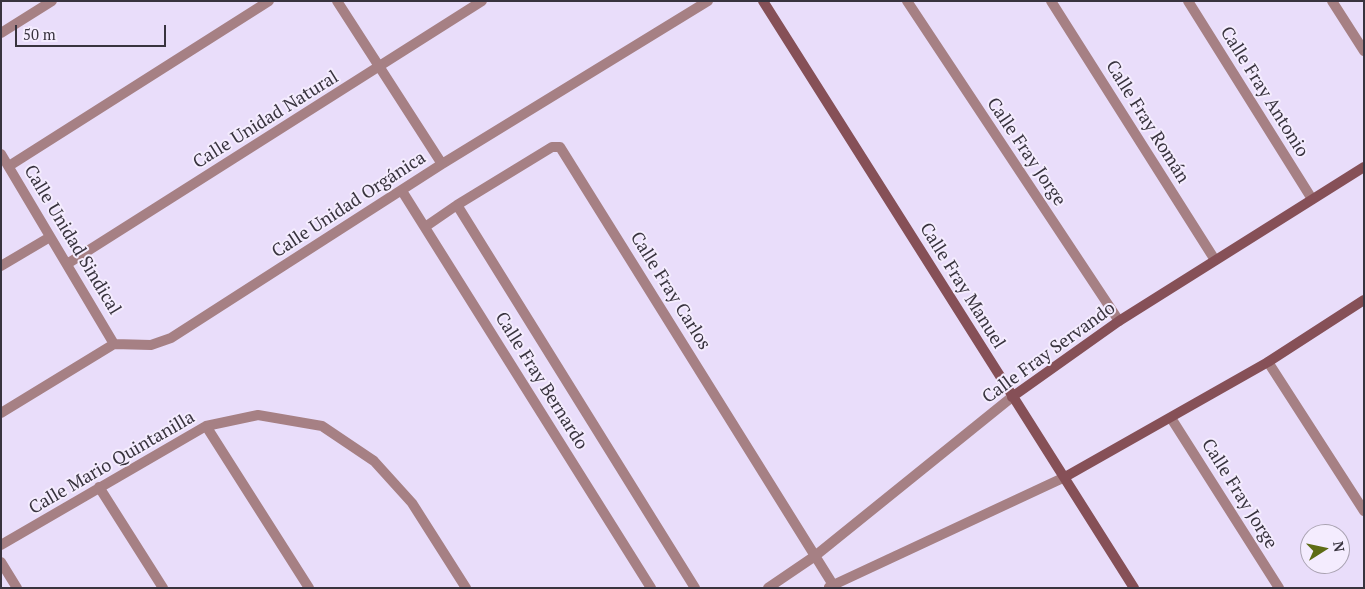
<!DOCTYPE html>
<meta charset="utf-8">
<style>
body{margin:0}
#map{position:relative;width:1365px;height:589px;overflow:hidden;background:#e9ddfa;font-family:"PT Serif",serif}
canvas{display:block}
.frame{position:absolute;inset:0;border:2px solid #38333e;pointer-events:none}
.north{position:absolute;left:1300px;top:524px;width:50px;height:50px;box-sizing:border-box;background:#f4ecfe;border:1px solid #a9a2b1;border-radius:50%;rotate:80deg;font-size:14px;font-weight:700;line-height:20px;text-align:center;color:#38333e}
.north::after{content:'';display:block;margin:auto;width:18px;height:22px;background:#5e6c15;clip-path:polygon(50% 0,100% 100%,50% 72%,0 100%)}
.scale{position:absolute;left:15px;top:25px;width:151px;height:22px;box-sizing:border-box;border:2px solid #38333e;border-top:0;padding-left:6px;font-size:15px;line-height:18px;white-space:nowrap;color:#38333e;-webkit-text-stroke:4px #f4ecfe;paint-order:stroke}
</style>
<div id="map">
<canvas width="1365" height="589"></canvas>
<div class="frame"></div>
<div class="north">N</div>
<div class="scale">50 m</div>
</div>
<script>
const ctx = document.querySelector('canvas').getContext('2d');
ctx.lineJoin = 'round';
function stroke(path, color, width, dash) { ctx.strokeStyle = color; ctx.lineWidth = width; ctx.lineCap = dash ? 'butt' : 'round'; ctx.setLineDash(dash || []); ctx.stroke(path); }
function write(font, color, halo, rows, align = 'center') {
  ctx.font = font + ' "PT Serif",serif'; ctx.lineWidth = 4; ctx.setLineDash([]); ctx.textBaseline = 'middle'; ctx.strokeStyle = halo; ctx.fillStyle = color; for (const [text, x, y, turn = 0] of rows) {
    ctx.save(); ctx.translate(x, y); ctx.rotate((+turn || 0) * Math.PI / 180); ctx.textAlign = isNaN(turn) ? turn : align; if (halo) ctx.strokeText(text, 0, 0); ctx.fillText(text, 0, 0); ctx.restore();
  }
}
stroke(new Path2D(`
 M337 1 442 164
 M907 1 1119 321
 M1051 1 1215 260
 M1188 1 1312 199
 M1332 1 1364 51
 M1 33 52 1
 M1 154 114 344
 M9 166 269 1
 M402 191 651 588
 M457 205 695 588
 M425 227 457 205 552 147H560L835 588
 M67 264 482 1
 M1 266 50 237
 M1268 362 1364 511
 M1 413 114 344 151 345 171 338 442 164 708 1
 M1171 418 1279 588
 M206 426 309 588
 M99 487 163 588
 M1 545 206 426 258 415 322 426 374 461 412 503 466 588
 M1 562 17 588
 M829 587 1065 477
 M768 588 815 556 1012 397`), '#a68084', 10);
stroke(new Path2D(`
 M763 1 1134 588
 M1012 397 1119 321 1364 167
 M1065 477 1268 362 1364 300`), '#865057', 10);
write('18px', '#38333e', '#f4ecfe', [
 ["Calle Fray Antonio",1264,92,58],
 ["Calle Unidad Natural",266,120,-32],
 ["Calle Fray Román",1147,122,58],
 ["Calle Fray Jorge",1026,152,56],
 ["Calle Unidad Orgánica",349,205,-33],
 ["Calle Unidad Sindical",72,240,59],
 ["Calle Fray Manuel",962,286,58],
 ["Calle Fray Carlos",670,291,58],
 ["Calle Fray Servando",1049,353,-36],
 ["Calle Fray Bernardo",541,381,58],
 ["Calle Mario Quintanilla",112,463,-30],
 ["Calle Fray Jorge",1239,494,58]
]);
</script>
